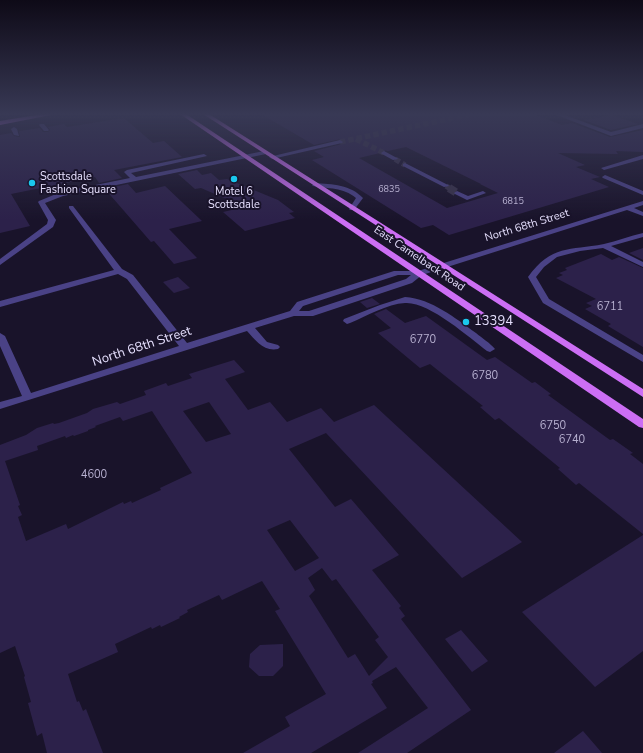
<!DOCTYPE html>
<style>
body{margin:0}
canvas{display:block;background:#19132a}
</style>
<canvas width="643" height="753"></canvas>
<script>
const ctx = document.querySelector('canvas').getContext('2d');
ctx.lineJoin = 'round';
function paint(path, color) { ctx.fillStyle = color; ctx.fill(path, 'evenodd'); }
function stroke(path, color, width, dash) { ctx.strokeStyle = color; ctx.lineWidth = width; ctx.lineCap = dash ? 'butt' : 'round'; ctx.setLineDash(dash || []); ctx.stroke(path); }
function write(font, color, halo, rows, align = 'center') {
  ctx.font = font + ' "Nunito Sans",sans-serif'; ctx.lineWidth = 4; ctx.setLineDash([]); ctx.textBaseline = 'middle'; ctx.strokeStyle = halo; ctx.fillStyle = color; for (const [text, x, y, turn = 0] of rows) {
    ctx.save(); ctx.translate(x, y); ctx.rotate((+turn || 0) * Math.PI / 180); ctx.textAlign = isNaN(turn) ? turn : align; if (halo) ctx.strokeText(text, 0, 0); ctx.fillText(text, 0, 0); ctx.restore();
  }
}
paint(new Path2D(`
 M261 114H533L562 125 572 123 610 137 643 130V152L616 151 618 154 558 153 585 165 576 167 600 177 591 179 609 187 449 235 433 225 421 228 312 160 324 157 314 151 342 144 344 142 341 139 314 145ZM406 147 481 184H480L498 193 447 208 359 158 380 153 383 150 388 151Z
 M612 115 638 124 611 130 584 120Z
 M124 118 153 143 164 141 182 157 114 170 122 178 99 183 95 177 11 194 30 226 0 233V135L11 133 14 136 19 137H20L19 131 40 128 43 132H48L50 130 48 127 64 124 67 127Z
 M197 170 202 175 211 173 219 180 227 179 278 200 294 212 289 213 295 218 245 231 223 212 245 207 201 188 195 189 178 174Z
 M128 184 136 193 165 186 202 221 169 229 197 258 174 264 154 241 151 242 105 189Z
 M643 248V260L629 253Z
 M601 254 612 260 619 257 643 268V347L608 326 611 324 585 309 592 306 586 303 596 299 556 278 563 275 559 273 567 270 565 268Z
 M178 277 190 288 174 293 163 282Z
 M372 298 380 304 367 308 360 302Z
 M386 309 405 323 426 316 487 360 495 357 532 383 535 382 551 394 548 395 610 440 613 439 633 453 630 454 643 464V534L579 483 576 485 558 469 560 468 499 418 495 420 480 407 483 406 430 364 420 368 378 333 391 328 374 314Z
 M234 360 245 372 225 379 248 410 270 402 287 422 321 408 334 422 374 405 522 542 462 578 326 433 289 449 335 507 351 499 399 555 372 570 401 606 399 608 405 616 401 619 471 710 407 753H358L428 708 396 667 372 681 373 683 371 684 387 708 311 753H243L290 726 285 717 326 694 275 611 280 609 262 581 222 600 219 595 187 610 188 612 179 617 180 618 161 627 160 625 152 629 151 627 115 644 118 652 68 674 77 702 79 701 83 711 86 709 103 753H47L42 733 37 736 28 703 31 702 24 677 25 676 15 646 0 653V445L26 435 37 428 53 423 54 424 59 423 87 413 93 409 117 402 120 404 146 395 144 391 166 383 168 386 192 378 189 374ZM209 402 231 434 206 442 183 411ZM152 411 192 473 160 488 161 490 132 503 131 501 124 504 123 502 68 529 66 524 26 541 18 517 22 515 18 506 20 505 5 461 38 450 37 446 65 436 66 438 73 435 74 436 88 431V430L96 427 95 426 120 417 123 421ZM290 520 319 558 295 571 267 530ZM322 568 332 581 336 579 379 637 375 640 388 657 369 676 355 654 348 658 309 596 315 590 308 578Z
 M643 535V651L595 687 522 612Z
 M461 630 488 661 472 672 445 639Z
 M283 644V666L273 676H259L249 667 250 654 260 645Z
 M583 731 602 753H554Z`), '#2c214a');
stroke(new Path2D(`
 M356 139 384 153
 M340 142 472 114
 M395 159 405 165
 M446 186 451 189`), '#38324a', 5.5, [5.5, 3]);
stroke(new Path2D(`
 M449 188 457 193`), '#38324a', 8, [8, 3.5]);
paint(new Path2D(`
 M554 114H562L611 132 643 124V128L611 136Z
 M40 124H44L49 130 48 131H44L39 125Z
 M14 127 17 129 19 136 14 135 11 129Z
 M340 140 343 142 342 143 272 159 269 157Z
 M264 151 267 153 266 154 63 196 45 203 56 220 53 227 0 265V259L47 224 48 220 38 202 39 201 61 192 130 178 124 172 127 170 204 154 207 156 131 173 136 177Z
 M384 151 397 158 398 159 393 160 382 154 381 153Z
 M643 155V159L604 170 601 168Z
 M405 163 448 185 449 186 444 187 403 166V164Z
 M605 175 643 191V195L603 178 602 177Z
 M315 183C332 184 351 185 363 198L354 210H350L349 209 356 198C343 187 329 189 313 186L312 185Z
 M457 191 468 196 483 191 486 193 467 200 455 194 454 193Z
 M643 201V205L634 208 643 212V216L627 210 422 275 412 283 313 316H294L255 328 267 342 278 345 280 347 278 349C264 352 255 340 247 331L0 409V402L22 396 0 346V333L5 336 31 393 179 346 127 279 118 274 0 307V301L114 270 69 208V206H73L122 269 133 275 187 343 290 311 297 302 394 271H418ZM398 275H411L406 279 309 311H299L303 306Z
 M643 233V237L611 246 643 262V267L603 248 580 251 557 257 544 267 536 277 549 299 643 355V362L543 303 528 277C552 244 569 251 604 244 617 241 630 236 643 233Z
 M405 297C432 299 455 318 476 333 482 338 490 343 495 349L490 352 487 351C469 337 428 301 405 303 387 304 367 316 350 323L347 324 343 321 344 319 380 305Z`), '#4a4286');
paint(new Path2D(`
 M42 114H56L0 125V121Z
 M180 114H186L643 419V428L639 427Z
 M203 114H209L643 389V397Z`), '#cc6ef4');
const sky = ctx.createLinearGradient(0, 0, 0, 220);
sky.addColorStop(0, '#0e0a17');
sky.addColorStop(0.52, '#383955');
sky.addColorStop(1, '#38395500');
ctx.fillStyle = sky;
ctx.fillRect(0, 0, 643, 220);
for (const [x, y, r, color] of [
 [234,179,4,"#1ac8ee"],
 [32,183,4,"#1ac8ee"],
 [466,322,4,"#1ac8ee"]
]) { const dot = new Path2D(); dot.arc(x, y, r, 0, 2 * Math.PI); ctx.fillStyle = color; ctx.fill(dot); stroke(dot, '#19132a', 1.5); }
write('9px', '#b7b0d0', null, [
 ["6835",389,190],
 ["6815",513,202]
]);
write('11px', '#e5dffd', '#19132a', [
 ["Scottsdale",40,177],
 ["Fashion Square",40,190],
 ["Motel 6",234,192,"center"],
 ["Scottsdale",234,205,"center"]
], 'left');
write('11px', '#e5dffd', '#19132a', [
 ["North 68th Street",527,226,-17],
 ["East Camelback Road",419,259,34]
]);
write('11px', '#b7b0d0', null, [
 ["6711",610,307],
 ["6770",423,340],
 ["6780",485,376],
 ["6750",553,426],
 ["6740",572,440],
 ["4600",94,475]
]);
write('13px', '#e5dffd', '#19132a', [
 ["13394",474,322]
], 'left');
write('13px', '#e5dffd', '#19132a', [
 ["North 68th Street",142,347,-18]
]);
</script>
